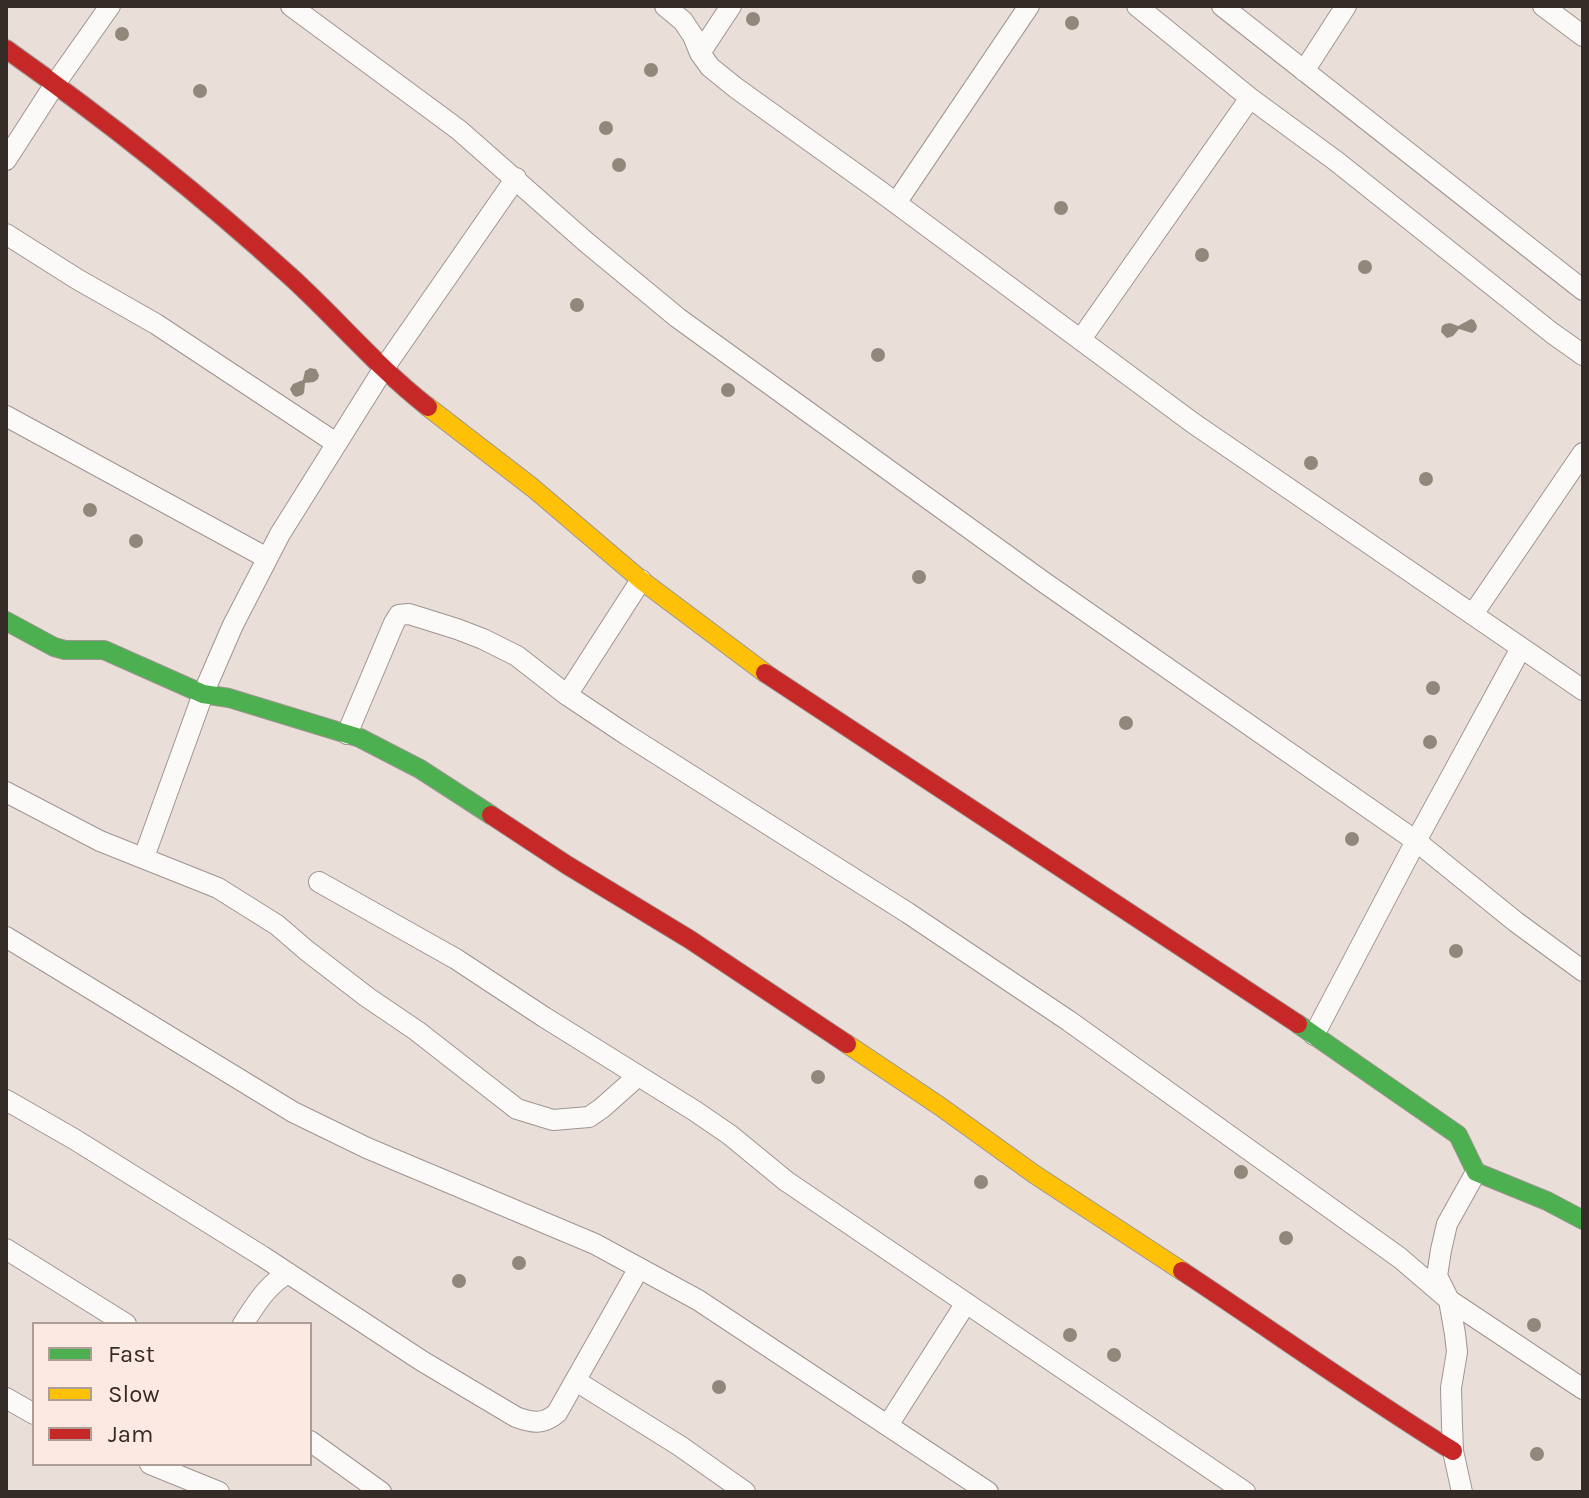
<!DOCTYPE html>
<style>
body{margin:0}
#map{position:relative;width:1589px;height:1498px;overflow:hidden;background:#eaded9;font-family:Karla,sans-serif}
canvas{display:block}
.frame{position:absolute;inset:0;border:8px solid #352c28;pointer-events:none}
.legend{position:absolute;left:32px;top:1322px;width:280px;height:144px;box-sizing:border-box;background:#fce9e1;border:2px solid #ac9d97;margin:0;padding:10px 14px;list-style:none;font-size:24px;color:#352c28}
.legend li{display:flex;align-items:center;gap:16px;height:40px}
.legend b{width:40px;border:2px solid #ac9d97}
</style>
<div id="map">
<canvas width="1589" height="1498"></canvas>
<div class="frame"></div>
<ul class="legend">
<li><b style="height:10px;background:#4caf50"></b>Fast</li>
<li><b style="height:10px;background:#ffc107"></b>Slow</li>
<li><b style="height:10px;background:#c62828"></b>Jam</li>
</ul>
</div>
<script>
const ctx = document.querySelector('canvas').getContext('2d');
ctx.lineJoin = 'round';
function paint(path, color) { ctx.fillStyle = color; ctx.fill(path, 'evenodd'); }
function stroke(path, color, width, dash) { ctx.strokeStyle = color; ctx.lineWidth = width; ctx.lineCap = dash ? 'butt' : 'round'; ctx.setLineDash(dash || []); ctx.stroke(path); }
paint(new Path2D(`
 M746 19a7 7 0 1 1 14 0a7 7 0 1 1-14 0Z
 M1065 23a7 7 0 1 1 14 0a7 7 0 1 1-14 0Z
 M115 34a7 7 0 1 1 14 0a7 7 0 1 1-14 0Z
 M644 70a7 7 0 1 1 14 0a7 7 0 1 1-14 0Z
 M193 91a7 7 0 1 1 14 0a7 7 0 1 1-14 0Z
 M599 128a7 7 0 1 1 14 0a7 7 0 1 1-14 0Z
 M612 165a7 7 0 1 1 14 0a7 7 0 1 1-14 0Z
 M1054 208a7 7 0 1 1 14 0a7 7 0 1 1-14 0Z
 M1195 255a7 7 0 1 1 14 0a7 7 0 1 1-14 0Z
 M1358 267a7 7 0 1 1 14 0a7 7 0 1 1-14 0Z
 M570 305a7 7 0 1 1 14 0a7 7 0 1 1-14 0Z
 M1471 319 1474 320 1477 326 1476 330 1472 333 1459 329 1453 336 1447 338 1441 332 1442 326 1445 324 1450 323 1458 326Z
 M871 355a7 7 0 1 1 14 0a7 7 0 1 1-14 0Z
 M310 368 316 369 319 375 318 379 314 382 305 383 304 393 302 395 296 397 293 395 290 389 293 384 303 380 305 371Z
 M721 390a7 7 0 1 1 14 0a7 7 0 1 1-14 0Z
 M1304 463a7 7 0 1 1 14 0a7 7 0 1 1-14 0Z
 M1419 479a7 7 0 1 1 14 0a7 7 0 1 1-14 0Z
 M83 510a7 7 0 1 1 14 0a7 7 0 1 1-14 0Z
 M129 541a7 7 0 1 1 14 0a7 7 0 1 1-14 0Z
 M912 577a7 7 0 1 1 14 0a7 7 0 1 1-14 0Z
 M1426 688a7 7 0 1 1 14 0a7 7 0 1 1-14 0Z
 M1119 723a7 7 0 1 1 14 0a7 7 0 1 1-14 0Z
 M1423 742a7 7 0 1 1 14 0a7 7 0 1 1-14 0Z
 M1345 839a7 7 0 1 1 14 0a7 7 0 1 1-14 0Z
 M1449 951a7 7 0 1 1 14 0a7 7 0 1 1-14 0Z
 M811 1077a7 7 0 1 1 14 0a7 7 0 1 1-14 0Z
 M1234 1172a7 7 0 1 1 14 0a7 7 0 1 1-14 0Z
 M974 1182a7 7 0 1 1 14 0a7 7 0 1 1-14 0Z
 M1279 1238a7 7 0 1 1 14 0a7 7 0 1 1-14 0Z
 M512 1263a7 7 0 1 1 14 0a7 7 0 1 1-14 0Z
 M452 1281a7 7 0 1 1 14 0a7 7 0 1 1-14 0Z
 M1527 1325a7 7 0 1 1 14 0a7 7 0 1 1-14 0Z
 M1063 1335a7 7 0 1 1 14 0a7 7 0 1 1-14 0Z
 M1107 1355a7 7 0 1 1 14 0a7 7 0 1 1-14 0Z
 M712 1387a7 7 0 1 1 14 0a7 7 0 1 1-14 0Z
 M1530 1454a7 7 0 1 1 14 0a7 7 0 1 1-14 0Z`), '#93877c');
const street = new Path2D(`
 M291 6 459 130 586 242 678 318 1045 583 1416 841 1516 922 1583 971
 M665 6 683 21 693 36 700 53 710 67 736 88 877 189 1193 423 1583 690
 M1137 6 1250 98 1336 161 1552 333 1583 355
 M1222 6 1583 290
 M1543 6 1583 36
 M700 53 731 6
 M1304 71 1346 6
 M6 160 55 84 110 6
 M896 203 1029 6
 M6 234 77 279 156 324 336 443
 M1081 339 1250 98
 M6 416 267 558
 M1473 614 1583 453
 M567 695 641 580
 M347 734 394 623 399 615 409 614 457 629 483 639 517 656 567 695 627 735 908 913 1069 1021 1400 1258 1449 1300 1583 1389
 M6 792 100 841 218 888 277 925 306 950 367 997 417 1031 517 1109 553 1120 589 1117 602 1108 638 1076
 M144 857 203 694 233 625 280 534 384 368 516 178
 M319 882 456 959 544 1017 695 1111 730 1135 786 1181 1245 1492
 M6 937 293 1112 367 1148 595 1244 698 1300 988 1492
 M1314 1035 1416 841 1521 648
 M6 1100 74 1139 262 1256 422 1361 516 1417C532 1423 543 1425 557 1413L639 1268
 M6 1249 126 1324
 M243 1324C256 1304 267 1285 288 1273
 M576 1381 680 1446 745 1492
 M6 1398 34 1414
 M888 1425 966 1303
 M310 1441 381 1492
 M150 1464 219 1492
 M1462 1492 1453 1451 1452 1425 1451 1388 1457 1352 1455 1334 1449 1300 1437 1276 1441 1250 1447 1224 1476 1172`);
const fast = new Path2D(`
 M6 621 54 647 65 650H104L203 694 229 698 360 738 420 769 491 815
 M1298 1024 1458 1135 1476 1172 1547 1201 1583 1220`);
const slow = new Path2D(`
 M428 407 533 488 641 580 765 673
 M847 1044 941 1107 1034 1174 1182 1271`);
const jam = new Path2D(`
 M6 49C105 119 201 195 291 277 337 319 378 368 428 407
 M765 673 1298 1024
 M491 815 567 865 689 939 847 1044
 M1182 1271C1273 1331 1361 1394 1453 1451`);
stroke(street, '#9e9490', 22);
stroke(fast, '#9e9490', 20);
stroke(slow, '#9e9490', 20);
stroke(jam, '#9e9490', 20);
stroke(street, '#fcfaf9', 20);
stroke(fast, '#4caf50', 18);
stroke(slow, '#ffc107', 18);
stroke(jam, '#c62828', 18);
</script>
